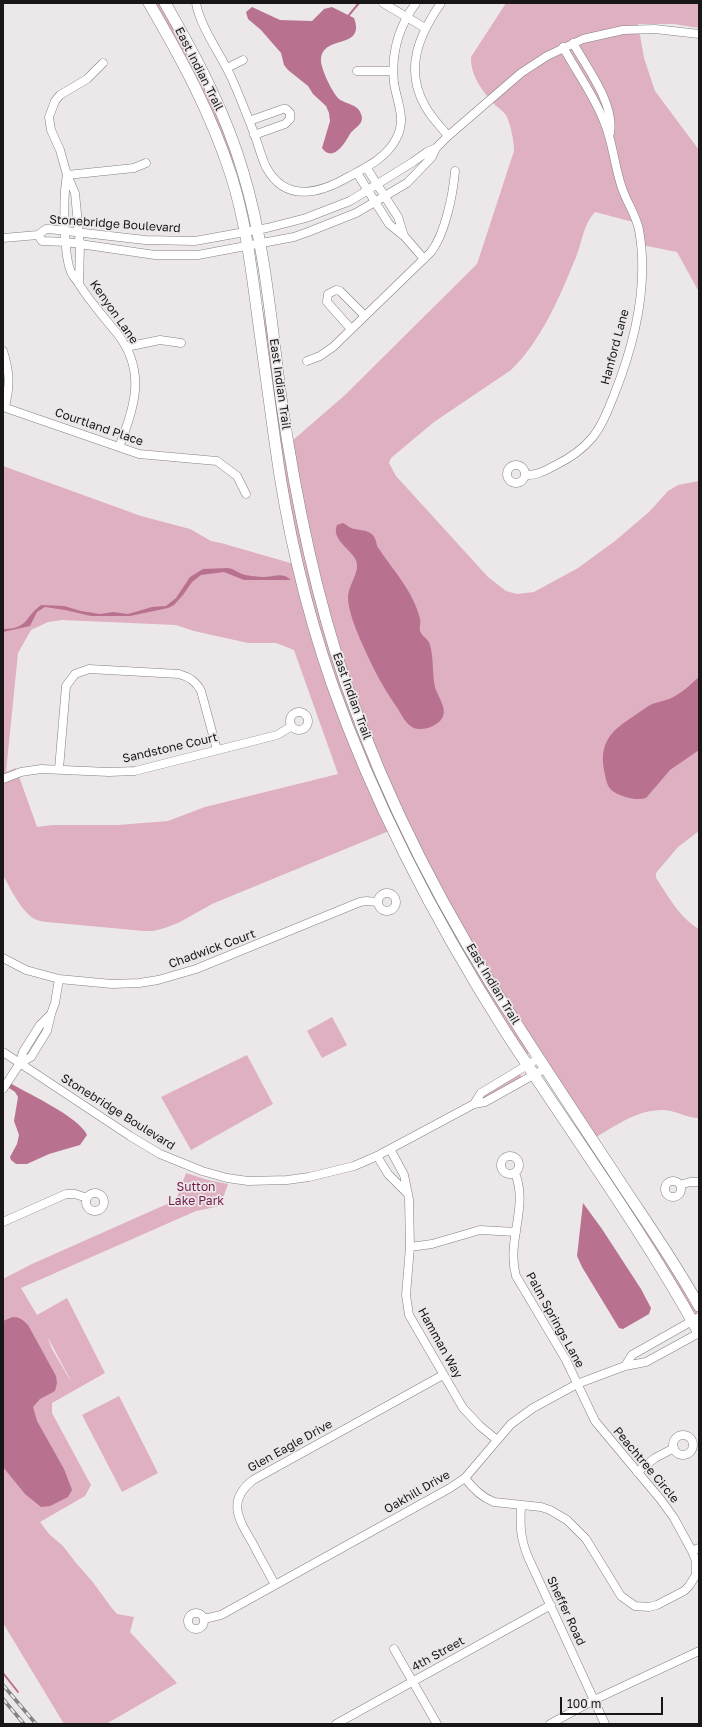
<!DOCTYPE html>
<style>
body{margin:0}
#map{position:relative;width:702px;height:1727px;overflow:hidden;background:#ece8e9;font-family:"Golos Text",sans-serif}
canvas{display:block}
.frame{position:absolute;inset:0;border:4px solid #181617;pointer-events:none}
.scale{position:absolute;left:560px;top:1697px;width:103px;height:18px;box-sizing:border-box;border:2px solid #181617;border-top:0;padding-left:5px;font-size:12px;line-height:14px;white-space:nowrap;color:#181617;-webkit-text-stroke:3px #ece8e9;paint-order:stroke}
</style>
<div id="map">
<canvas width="702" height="1727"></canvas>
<div class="frame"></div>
<div class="scale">100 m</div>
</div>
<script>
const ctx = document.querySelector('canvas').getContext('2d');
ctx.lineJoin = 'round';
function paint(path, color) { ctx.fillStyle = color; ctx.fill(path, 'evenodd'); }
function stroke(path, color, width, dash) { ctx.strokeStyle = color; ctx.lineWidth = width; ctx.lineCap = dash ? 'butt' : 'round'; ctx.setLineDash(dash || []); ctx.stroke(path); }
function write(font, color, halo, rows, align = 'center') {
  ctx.font = font + ' "Golos Text",sans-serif'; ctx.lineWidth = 3.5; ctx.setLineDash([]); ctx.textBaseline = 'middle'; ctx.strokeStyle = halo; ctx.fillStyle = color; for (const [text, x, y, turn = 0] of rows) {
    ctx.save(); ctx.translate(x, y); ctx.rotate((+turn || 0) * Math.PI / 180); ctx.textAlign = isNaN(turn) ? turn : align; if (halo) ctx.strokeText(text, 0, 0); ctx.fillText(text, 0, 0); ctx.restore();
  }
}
paint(new Path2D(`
 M154 3H160L179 34 220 119 239 177 202 89 189 63Z
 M506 3H699V28L674 24H638L644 58 655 91 699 150V292L677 252 637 244 633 222 595 212C584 223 582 242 576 257 560 296 542 340 511 370L434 422 391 458 389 463 396 476 488 577 506 591 517 594 534 592 578 568 615 541 649 512 668 491 678 485 699 481V831L678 847 656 873V878C669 897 679 917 699 929V1118C686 1118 675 1110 662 1110 637 1110 617 1125 596 1137 565 1090 533 1043 503 995 432 880 370 756 331 625 313 565 304 502 292 441L345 395 477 264 514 151C514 140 511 127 507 117 505 112 498 108 494 104 482 91 470 74 471 57Z
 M254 256H255L260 296 270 345 288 470 369 754 529 1053 528 1054H526C432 912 350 756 309 590 281 481 269 368 254 256Z
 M3 466 141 516 190 529 211 541 221 543 294 564 389 831 212 904 180 922 165 928 153 931H144L47 922C44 922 40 921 37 920 23 915 10 888 3 875ZM62 620 176 625 194 631 248 643H276L294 650 338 774 205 807 168 821 118 825H53L37 827 16 768 6 772 18 653 31 630 48 622Z
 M332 1017 347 1045 322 1058 307 1031Z
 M247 1055 273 1104 191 1150 161 1097Z
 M519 1074 522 1077 483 1099 482 1098V1095Z
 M562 1108C612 1172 654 1242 697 1310V1314L695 1315Z
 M186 1173 208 1180 228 1184 220 1206 196 1211 21 1288 37 1315 67 1298 105 1373 52 1403V1413L91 1485 85 1496 40 1522 49 1534 63 1546 76 1563 92 1581 111 1607 117 1614 134 1617 130 1632 177 1683 106 1724H64L3 1623V1279L32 1264 176 1200ZM47 1336 70 1379V1380L52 1349Z
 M119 1396 158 1473 122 1492 82 1415Z`), '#dfafc2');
paint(new Path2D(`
 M252 7 280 20 312 21 324 9 332 7 354 18C366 51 321 33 321 61 321 69 333 94 339 99 346 104 359 105 361 114 365 124 355 127 350 134 345 143 333 163 322 148L330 121 329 113 326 106 313 94 308 86 288 70 284 65 281 53 261 30 248 19 246 12Z
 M343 523C347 525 350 528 354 529 367 531 375 531 377 546 392 569 414 592 420 619 421 623 419 627 420 631 422 637 429 639 430 645 434 659 432 674 435 687 438 698 450 711 440 721 434 727 420 732 412 727 404 722 401 713 396 706 380 683 371 664 360 639 355 627 349 612 348 599 347 587 358 576 357 564 356 551 330 541 337 525Z
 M228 568C234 569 237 572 242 574 247 576 256 576 261 577 272 578 282 571 291 580H244L224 572 201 575 192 582 183 595 174 605 168 608 130 616H91L65 610 45 607 37 612 30 626 3 632V629C28 629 24 618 41 605L64 606 81 611 100 614 113 612 128 614 152 607 166 606 176 598 190 577 203 569Z
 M699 677V750L670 770 646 798C636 801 623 797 614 792 606 787 606 778 604 770 599 742 612 730 634 716 640 712 646 707 652 704 658 702 664 701 669 699 681 694 690 685 699 677Z
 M3 1079C22 1091 79 1116 87 1135L80 1145 49 1154 27 1164H16L11 1160 10 1157 17 1144 19 1135 14 1121 18 1097 15 1092 3 1084Z
 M583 1203 602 1229 641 1289 651 1308 649 1314 623 1329 619 1328 582 1267 577 1256Z
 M13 1317C20 1317 23 1320 28 1325L56 1376 57 1383 55 1391 40 1399 33 1407 37 1421 64 1469 72 1490 68 1497 50 1506 41 1507 25 1494 3 1467V1321Z`), '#b97190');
stroke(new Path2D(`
 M349 15 359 3
 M3 1673 18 1692`), '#b97190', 2);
const street = new Path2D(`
 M196 3C200 27 222 56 232 79 240 97 247 115 254 133 258 144 261 156 266 167 286 204 321 193 350 176 367 167 387 157 396 139 407 119 397 103 394 83 391 54 399 26 416 3
 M383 3 425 28
 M441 3C419 35 404 69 425 106 431 117 440 126 448 136
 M573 43C587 68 615 104 610 133
 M227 68 243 60
 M357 71H393
 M249 121 283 109H286L290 113V119L285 124 254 135
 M366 167 398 217 404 236
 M357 173 389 224 405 237 424 259
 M67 175C63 194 63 258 72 274 74 278 77 280 79 284 90 302 103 316 116 332 147 370 135 407 119 447
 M67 175 134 168 146 163
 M38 235 42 241 66 242 155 255H198L294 237 308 232 356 213 407 183 432 157 436 148 448 136 521 73 547 56 583 39 623 30 655 29 699 34
 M3 238 38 235 46 229H49L145 240 195 241 267 228 306 218 350 201 413 162 427 152 436 148
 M79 282 80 245 75 193 67 175 60 150 51 130 49 117 55 101 60 95 87 79 103 63
 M351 329 327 302 328 294 336 290 340 291 365 316
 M126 347 160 340 181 343
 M3 351C10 373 10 385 5 407
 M307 361 320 356 333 347 431 252C445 234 453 195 455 171
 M3 407 139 454 217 461 237 476 246 494
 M507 474a9 9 0 1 1 18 0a9 9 0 1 1-18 0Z
 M525 475C537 476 546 470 556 465 570 458 582 450 592 438 602 426 608 410 614 395 634 345 649 285 639 230 636 215 627 203 622 188 616 171 614 153 609 136 600 104 579 76 563 47
 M290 721a9 9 0 1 1 18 0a9 9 0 1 1-18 0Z
 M59 769 66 686 75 674 89 669 179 674C189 677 196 681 201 691L217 750
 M3 779 21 772 41 769 109 772 135 771 277 735 292 726
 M378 902a9 9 0 1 1 18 0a9 9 0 1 1-18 0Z
 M3 958 26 970 59 979 112 984 139 983 158 980 196 969 360 902 366 901 378 902
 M3 1052 130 1136 160 1154 202 1171 227 1178 248 1181 287 1180 309 1177 354 1166 377 1156 474 1104 485 1102 546 1068
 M20 1063 31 1057 47 1031 51 1014 55 1003 59 979
 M3 1089 20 1063 23 1052 40 1025 51 1014
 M474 1104 481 1093 539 1058
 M390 1149 404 1175 409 1199 410 1247 406 1295 409 1315 463 1408 480 1426 497 1440
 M501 1165a9 9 0 1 1 18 0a9 9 0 1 1-18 0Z
 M377 1156 388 1174 407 1193
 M665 1189a8 8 0 1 1 16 0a8 8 0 1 1-16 0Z
 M680 1185 690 1182H699
 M86 1202a9 9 0 1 1 18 0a9 9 0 1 1-18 0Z
 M3 1222 66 1194H75L87 1198
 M410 1247 432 1244 480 1230 516 1232
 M625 1366 632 1355 699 1317
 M673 1445a10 10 0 1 1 20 0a10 10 0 1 1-20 0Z
 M637 1472 655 1458 674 1448
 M465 1478C473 1489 481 1497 494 1502L541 1507 550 1510 567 1520 586 1539 621 1596 635 1606 649 1607 657 1605 684 1591 689 1586 696 1575V1561L692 1551 674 1518 661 1500 595 1421 566 1360 516 1276C506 1241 529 1207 515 1173
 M521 1505C520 1526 520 1537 528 1557L605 1724
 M692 1551 699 1548
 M275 1585C268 1571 260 1558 253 1544 239 1520 226 1501 253 1480L443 1375
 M188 1621a8 8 0 1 1 16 0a8 8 0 1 1-16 0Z
 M204 1619 221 1615 450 1488 465 1478 511 1424 533 1408 577 1384 625 1366 646 1362 699 1333
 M394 1649 437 1724
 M336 1724 551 1605
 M550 1724 594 1700 699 1651`);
const secondary = new Path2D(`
 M149 3C181 58 211 113 231 175 245 219 251 265 257 311 263 355 269 398 275 442 286 524 305 606 332 684 375 806 436 922 505 1031 570 1131 641 1228 699 1333
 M165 3C196 57 225 111 243 172 265 245 271 322 281 398 295 495 314 591 346 684 388 805 449 922 520 1029 556 1085 593 1141 630 1197 654 1233 678 1268 699 1306`);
stroke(street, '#848082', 9);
stroke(secondary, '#848082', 12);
stroke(street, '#fff', 8);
stroke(secondary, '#fff', 11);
const rail = new Path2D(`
 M3 1685 36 1724
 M3 1699 24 1724`);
stroke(rail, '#858283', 3.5);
stroke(rail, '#ece8e9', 2, [6]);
write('12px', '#181617', '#ece8e9', [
 ["East Indian Trail",199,69,63],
 ["Stonebridge Boulevard",115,224,4],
 ["Kenyon Lane",114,312,55],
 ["Hanford Lane",615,347,-75],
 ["East Indian Trail",280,384,82],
 ["Courtland Place",99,427,19],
 ["East Indian Trail",352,696,70],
 ["Sandstone Court",170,748,-13],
 ["Chadwick Court",212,949,-20],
 ["East Indian Trail",493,984,59],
 ["Stonebridge Boulevard",118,1112,32],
 ["Palm Springs Lane",555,1320,61],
 ["Hamman Way",440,1343,61],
 ["Glen Eagle Drive",290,1446,-29],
 ["Peachtree Circle",646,1465,50],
 ["Oakhill Drive",417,1492,-30],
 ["Sheffer Road",566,1611,65],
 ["4th Street",438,1654,-29]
]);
write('12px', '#721a49', '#ece8e9', [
 ["Sutton",196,1187],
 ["Lake Park",196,1201]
]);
</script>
